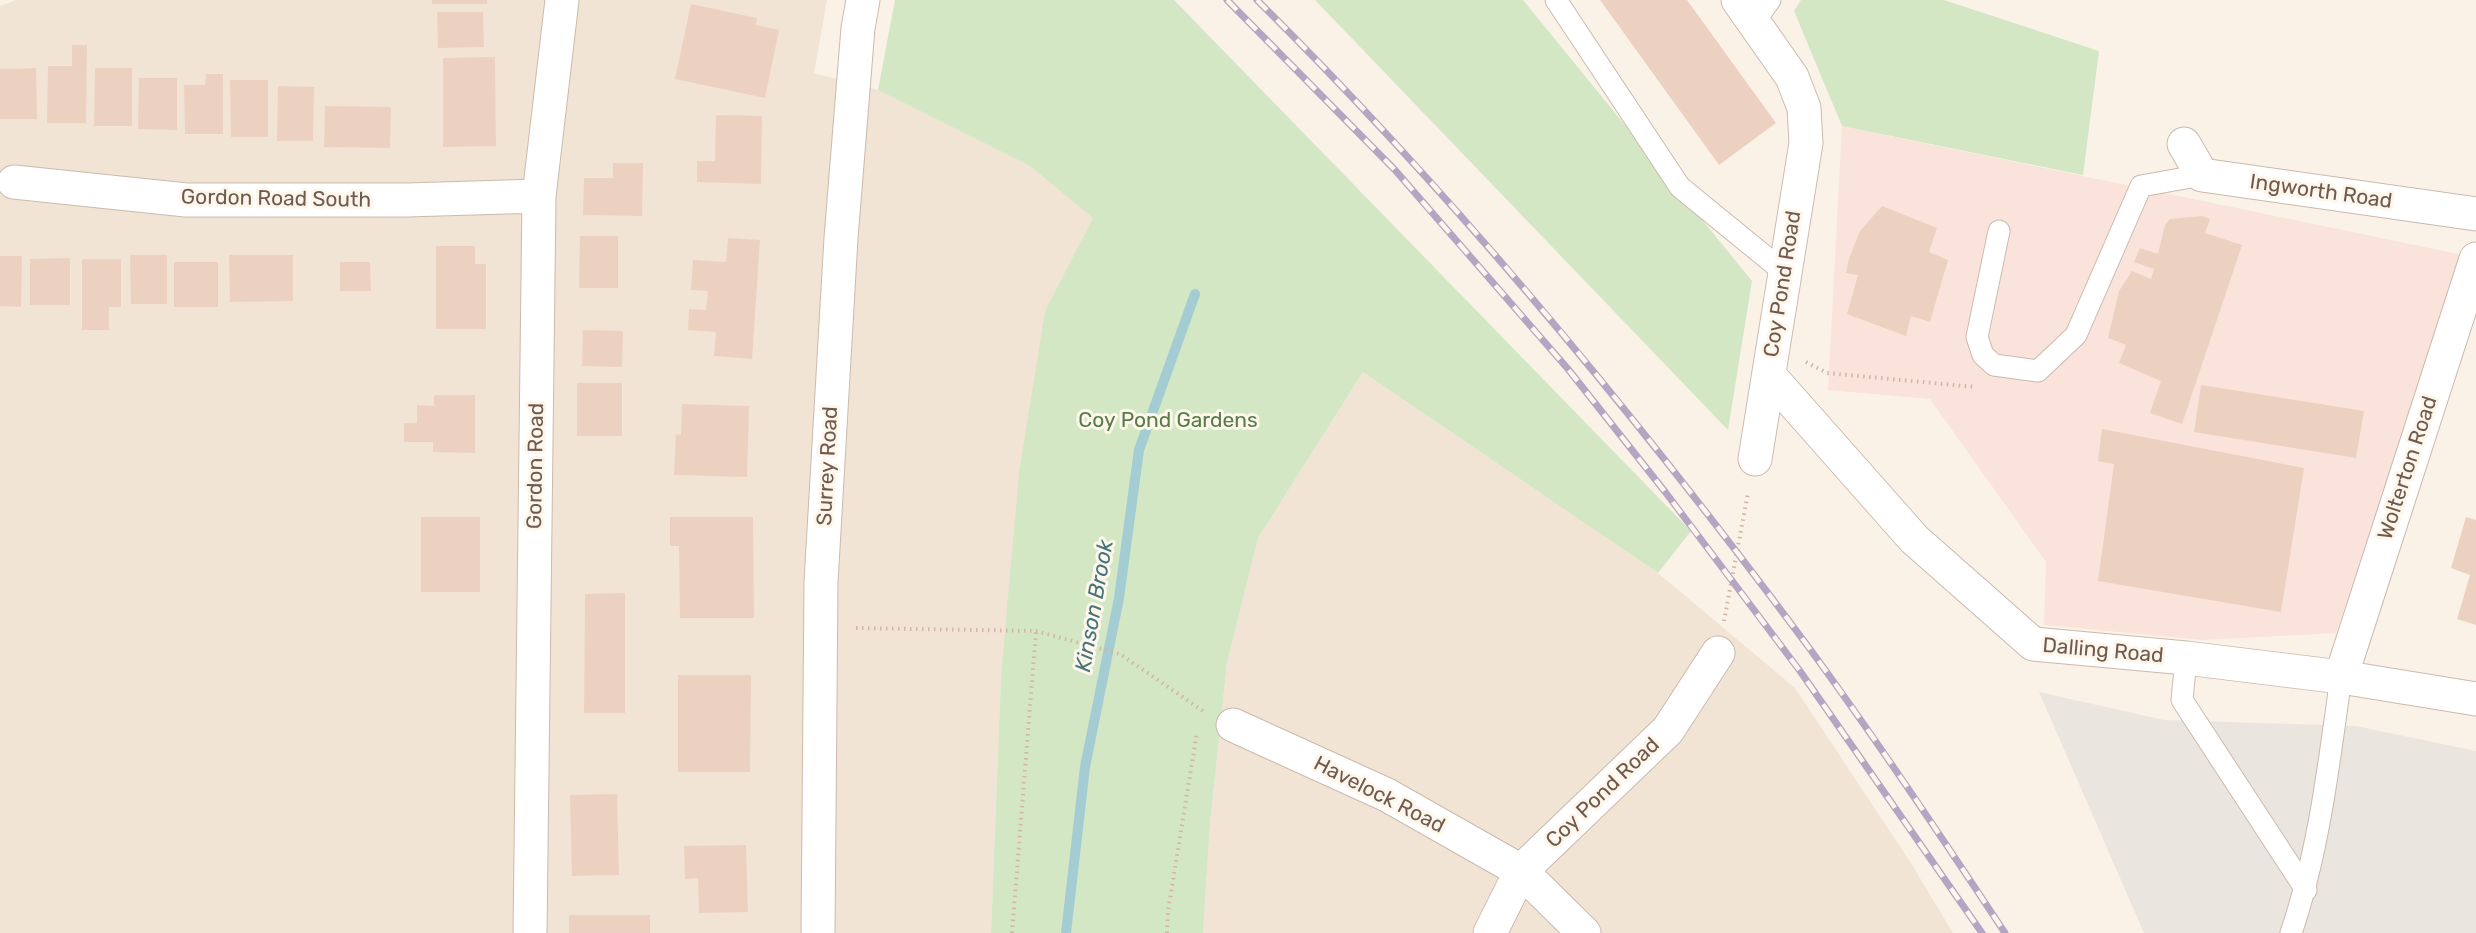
<!DOCTYPE html>
<style>
body{margin:0}
canvas{display:block;background:#faf2e6}
</style>
<canvas width="2476" height="933"></canvas>
<script>
const ctx = document.querySelector('canvas').getContext('2d');
ctx.lineJoin = 'round';
function paint(path, color) { ctx.fillStyle = color; ctx.fill(path, 'evenodd'); }
function stroke(path, color, width, dash) { ctx.strokeStyle = color; ctx.lineWidth = width; ctx.lineCap = dash ? 'butt' : 'round'; ctx.setLineDash(dash || []); ctx.stroke(path); }
function write(font, color, halo, rows, align = 'center') {
  ctx.font = font + ' Rubik,sans-serif'; ctx.lineWidth = 6; ctx.setLineDash([]); ctx.textBaseline = 'middle'; ctx.strokeStyle = halo; ctx.fillStyle = color; for (const [text, x, y, turn = 0] of rows) {
    ctx.save(); ctx.translate(x, y); ctx.rotate((+turn || 0) * Math.PI / 180); ctx.textAlign = isNaN(turn) ? turn : align; if (halo) ctx.strokeText(text, 0, 0); ctx.fillText(text, 0, 0); ctx.restore();
  }
}
paint(new Path2D(`
 M16 0H827L814 73 878 90 1030 166 1094 218 1045 311 1001 677 991 933H0V6Z
 M1363 372 1658 573 1795 688 1909 860 1953 933H1203L1210 824 1227 663 1258 538Z`), '#f1e4d5');
paint(new Path2D(`
 M1842 126 2463 255 2336 633 2203 640 2044 625 2046 562 1930 399 1828 390Z`), '#fae3da');
paint(new Path2D(`
 M2039 692 2164 720 2356 726 2476 751V933H2144Z`), '#ebe5df');
paint(new Path2D(`
 M895 0H1174L1691 531 1658 573 1363 372 1258 538 1227 663 1210 824 1203 933H991L1001 677 1019 473 1045 311 1093 218 1030 166 878 90Z
 M1315 0H1523L1752 281 1728 430Z
 M1801 0H1944L2099 51 2083 175 1842 126 1794 11Z`), '#d3e7c5');
stroke(new Path2D(`
 M1066 933 1085 767 1119 598 1139 450 1195 294`), '#a3ccd3', 10);
paint(new Path2D(`
 M432 0H487V4H432Z
 M1600 0H1687L1776 123 1719 165Z
 M691 4 757 18 756 25 779 30 765 98 675 79Z
 M437 12H483L484 47 438 48Z
 M72 45H87L86 123H47L48 66H72Z
 M495 57 496 146 443 147V58Z
 M36 68 37 119H0V69Z
 M95 68H132V126H94Z
 M206 74H223V134H185L184 85H205Z
 M139 78H177V130L138 129Z
 M230 80H268V137H231Z
 M278 86 314 87 313 141H277Z
 M325 106 391 107 390 148 324 147Z
 M716 115 762 116 761 184 697 182V161H715Z
 M613 163H643L642 216 583 215 584 178H613Z
 M1882 206 1937 228 1929 252 1948 260 1930 322 1911 316 1906 336 1847 314 1858 275 1846 273 1849 259 1860 231Z
 M2202 216 2210 219 2205 233 2242 245 2182 424 2150 413 2161 381 2119 363 2126 345 2108 338 2119 291 2132 271 2151 279 2154 269 2134 262 2140 248 2158 254 2165 225 2170 219Z
 M580 236H618V288H579Z
 M728 238 760 240 752 359 714 356 716 332 688 330 689 309 706 310 708 291 691 290 693 260 726 262Z
 M436 246H475V264H486V329H436Z
 M130 255H167V304H131Z
 M229 255H293V301L230 302Z
 M0 256H22L21 307 0 306Z
 M70 258V305H30V259Z
 M82 259H121V307H109V330H82Z
 M174 262H218V307H174Z
 M340 262H370L371 291H340Z
 M583 330 623 331 622 367 582 366Z
 M577 383H622V436H577Z
 M2201 385 2364 411 2356 458 2194 432Z
 M434 395H475V453L433 452V442H404V423H417V405L434 406Z
 M682 404 749 406 747 477 674 475 676 434 681 435Z
 M2102 429 2304 468 2281 612 2098 581 2114 464 2098 461Z
 M421 517H480V592H421Z
 M670 517H753L754 618H680L679 546H670Z
 M2466 517 2476 520V625L2457 619 2470 575 2451 568Z
 M625 593V713H584L585 594Z
 M678 675H751L750 772H678Z
 M617 794 619 875 572 876 570 795Z
 M746 845 748 912 699 913 698 878 685 879 684 846Z
 M569 915H650V933H569Z`), '#edd1c0');
const service = new Path2D(`
 M1556 0 1680 187 1784 272
 M1754 22 1770 0
 M1999 231 1977 337 1983 355 1994 365 2038 371 2076 335 2141 186 2202 175
 M2186 658 2182 700 2306 890
 M2291 933C2319 851 2329 763 2341 677`);
const minor = new Path2D(`
 M1738 0 1792 77 1804 108 1806 143 1755 459
 M2184 144 2202 175 2476 214
 M14 182 186 200H407L539 196
 M1769 375 1914 539 2033 644 2186 658 2341 677 2476 699
 M2341 677 2476 259
 M1233 725 1387 795 1521 871 1584 933
 M530 933 539 196 562 0
 M1490 933 1521 871 1668 730 1718 653`);
const tertiary = new Path2D(`
 M818 933 821 582 841 238 858 28 863 0`);
stroke(service, '#cbbaad', 23);
stroke(minor, '#cbbaad', 35);
stroke(tertiary, '#cbbaad', 35);
stroke(new Path2D(`
 M1806 362 1827 373 1975 387
 M1724 621 1748 493
 M856 628 1036 631 1120 654 1203 711
 M1012 933 1036 631
 M1167 933 1168 911 1197 732`), '#d2b5a3', 4, [1.5, 4.5]);
stroke(service, '#fff', 21);
stroke(minor, '#fff', 33);
stroke(tertiary, '#fff', 33);
const rail = new Path2D(`
 M1227 0 1395 170 1568 369 1666 493 1800 671 1982 933
 M1257 0C1458 199 1639 419 1807 645 1876 739 1941 836 2005 933`);
stroke(rail, '#b5a5c3', 7);
stroke(rail, '#fdf6eb', 4.5, [14]);
write('21px', '#71594d', '#fdf6eb', [
 ["Ingworth Road",2321,192,8],
 ["Gordon Road South",276,199,1],
 ["Coy Pond Road",1783,284,-81],
 ["Gordon Road",536,466,-89],
 ["Surrey Road",828,466,-87],
 ["Wolterton Road",2408,468,-72],
 ["Dalling Road",2103,651,5],
 ["Coy Pond Road",1603,793,-44],
 ["Havelock Road",1379,795,27]
]);
write('21px', '#587b49', '#fdf6eb', [
 ["Coy Pond Gardens",1168,421]
]);
write('italic 22px', '#45737c', '#fdf6eb', [
 ["Kinson Brook",1095,606,-80]
]);
</script>
